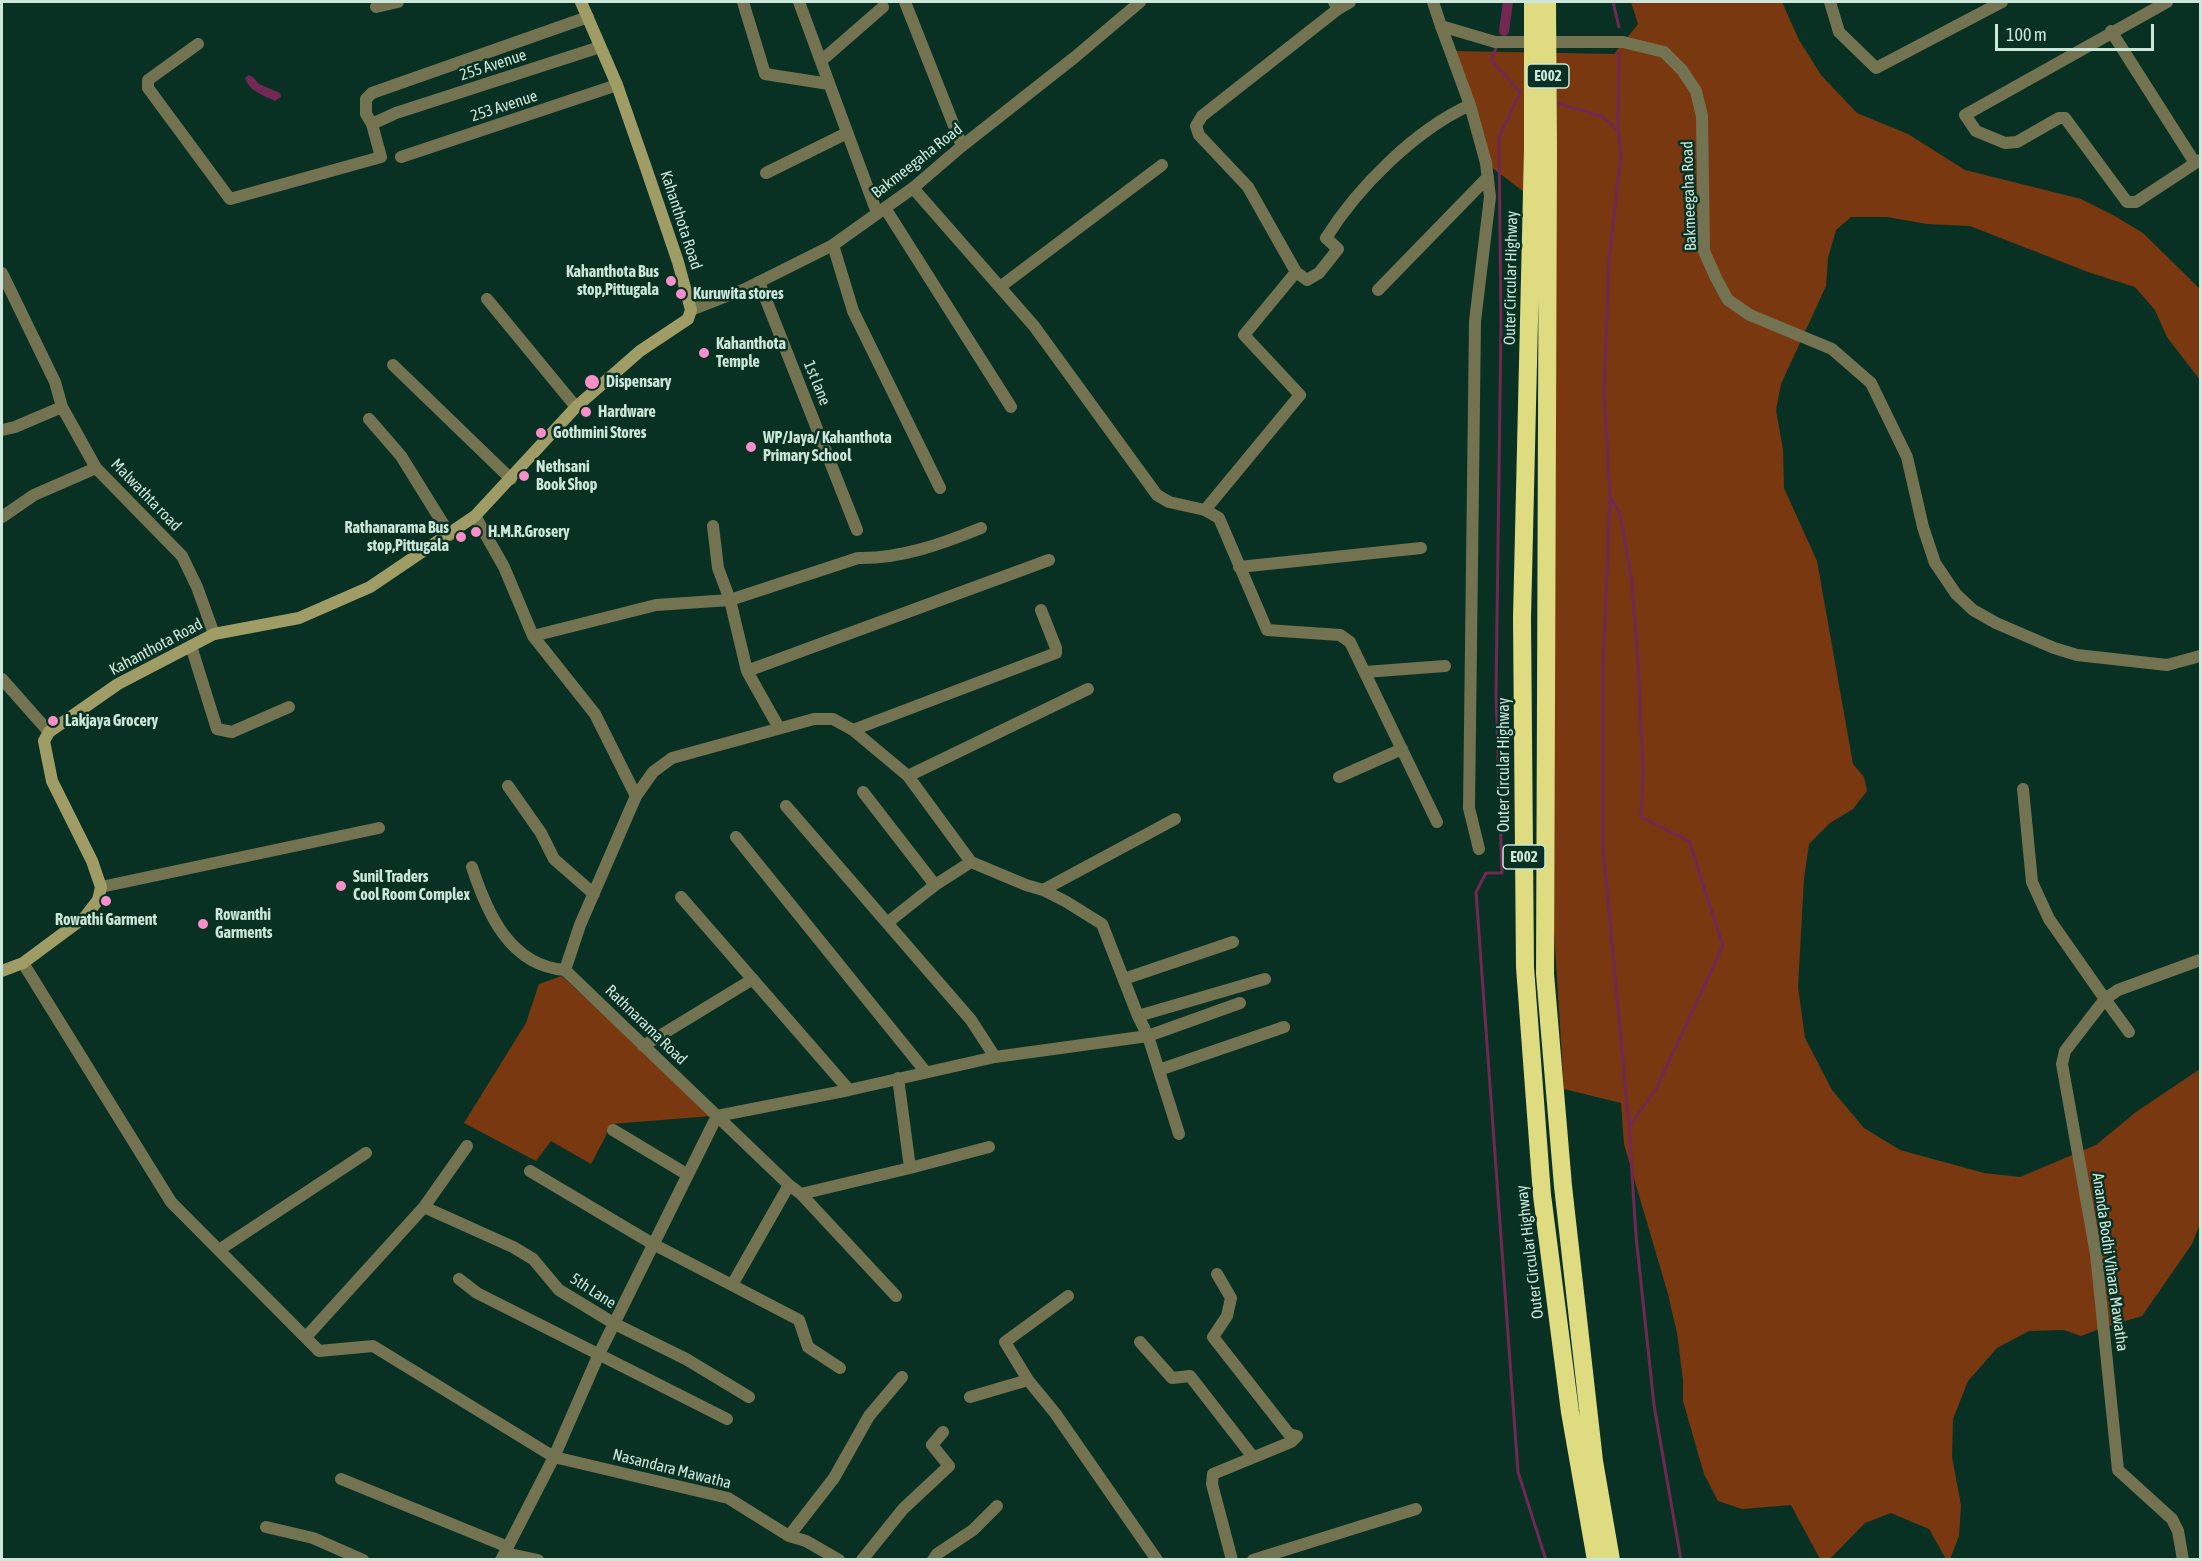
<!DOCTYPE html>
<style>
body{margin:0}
#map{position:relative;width:2202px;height:1561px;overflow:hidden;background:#083124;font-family:"Asap Condensed",sans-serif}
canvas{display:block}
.frame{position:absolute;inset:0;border:3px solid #cce6da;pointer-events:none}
.scale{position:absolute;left:1995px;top:24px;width:159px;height:27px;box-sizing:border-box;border:3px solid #cce6da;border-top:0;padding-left:8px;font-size:18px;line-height:21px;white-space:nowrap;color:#cce6da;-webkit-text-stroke:4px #083124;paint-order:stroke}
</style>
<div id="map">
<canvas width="2202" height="1561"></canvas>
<div class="frame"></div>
<div class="scale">100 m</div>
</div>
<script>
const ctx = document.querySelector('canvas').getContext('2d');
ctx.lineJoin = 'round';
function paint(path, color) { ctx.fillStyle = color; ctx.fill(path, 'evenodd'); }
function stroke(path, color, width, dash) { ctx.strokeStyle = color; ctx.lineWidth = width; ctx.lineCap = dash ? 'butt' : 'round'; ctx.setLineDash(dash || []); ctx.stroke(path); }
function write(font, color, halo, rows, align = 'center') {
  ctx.font = font + ' "Asap Condensed",sans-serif'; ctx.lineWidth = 5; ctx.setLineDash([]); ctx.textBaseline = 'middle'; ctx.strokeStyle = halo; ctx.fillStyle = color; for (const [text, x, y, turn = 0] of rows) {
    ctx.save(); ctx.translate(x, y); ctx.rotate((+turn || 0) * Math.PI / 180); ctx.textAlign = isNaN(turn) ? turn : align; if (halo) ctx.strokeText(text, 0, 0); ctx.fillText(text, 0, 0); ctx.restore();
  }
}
paint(new Path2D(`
 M1631 2H1782L1799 40 1821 75 1857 113 1908 134 1965 170 2081 199 2113 215 2143 233 2200 289V380L2167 337 2155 310 2135 287 2088 272 1970 226 1927 224 1887 217H1851L1836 230 1828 258 1826 286 1781 384 1776 410 1783 450 1784 488 1817 561 1853 764 1864 777 1867 791 1853 809 1830 823 1809 844 1804 878 1798 987 1805 1038 1832 1090 1864 1128 1900 1150 1984 1173 2020 1177 2096 1145 2136 1112 2200 1069V1224L2192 1244 2142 1316 2105 1327 2081 1336 2064 1330 2029 1331 1997 1348 1968 1381 1953 1419 1952 1457 1961 1505 1959 1536 1950 1559H1946L1929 1529 1891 1513 1865 1523 1830 1559H1820L1791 1505 1742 1509 1718 1501 1704 1474 1683 1401V1380L1677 1333 1668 1294 1624 1144 1621 1103 1564 1089 1554 931V215L1486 163 1451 51 1614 54 1638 24Z
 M562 976 711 1116 612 1124 591 1164 551 1141 536 1161 464 1123 526 1023 539 984Z`), '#7a3811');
paint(new Path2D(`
 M249 75 253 77 259 84 280 93 281 97 275 101C263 95 249 91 245 78Z`), '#712953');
stroke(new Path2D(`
 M1613 2 1619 27
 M1497 46 1491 60 1520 92 1499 138 1501 325 1496 694 1502 873H1486L1476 892 1518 1472 1546 1560
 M1553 102 1601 116 1618 130 1621 155 1609 260 1604 392 1610 496 1603 666V847L1629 1127 1636 1236 1654 1405 1681 1560
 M1618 130 1619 53
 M1611 498 1620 514 1632 582 1638 664 1643 770 1641 817 1689 841 1723 946 1656 1089 1629 1127`), '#712953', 3);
stroke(new Path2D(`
 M1504 31 1508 2`), '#712953', 10);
stroke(new Path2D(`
 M743 2 765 74 829 84
 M799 2 877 213
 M905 2 962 146
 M1334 2 1338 9 1202 116 1196 126 1199 135 1248 187 1296 272 1307 280 1319 273 1338 249 1326 238C1358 187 1415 130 1470 105
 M1830 2 1839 32 1876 68 2002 2
 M2167 2 1965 115 1976 131 2005 143 2017 142 2059 118H2065L2127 202H2136L2200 160
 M376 7 398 2
 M1338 9 1350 2
 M1441 26 1470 105 1486 163 1490 197 1475 321 1469 808 1479 849
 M2111 31 2195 163
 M198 44 148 80V88L230 199 381 157 372 124 396 113 600 47
 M821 61 883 7
 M372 124 366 114V99L372 93 588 17
 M401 157 617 85
 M766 173 847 133
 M913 188 1034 326 1157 495 1169 502 1205 510 1219 518 1267 630 1340 635 1350 642 1437 822
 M885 208 1011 407
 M833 245 853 311 940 488
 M2 273 55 382 62 407
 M759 282 857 530
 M1000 287 1162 165
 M1378 290 1488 177
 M487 299 576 407
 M393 365 511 479
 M369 419 401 456 450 535
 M2 430 15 427 62 407 96 468 182 556 197 587 214 634
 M1205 510 1300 395 1244 335 1296 272
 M475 516 504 567 533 636 595 714 636 796 580 925 565 970 717 1116 599 1354 554 1457 501 1560
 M2 517 34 495 96 468
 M713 526 718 568 730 600 747 671 779 728
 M1239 567 1421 548
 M533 636 656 605 730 600 858 558C900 559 942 544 981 528
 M191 646 217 729 232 732 289 707
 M747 671 1049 560
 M1365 672 1445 666
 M2 679 49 732
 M853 730 1056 653V648L1041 610
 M908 776 1088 689
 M1339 777 1402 749
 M508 786 541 833 554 859 594 894
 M2023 789 2032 882 2049 919 2105 999 2118 990 2200 960
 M863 792 935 885 887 923
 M636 796 653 772 672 758 814 719H833L853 730 908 776 971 862 1026 885 1043 890 1065 901 1102 924 1138 1016 1148 1036 1179 1134
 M786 806 971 1020 995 1057
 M736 837 925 1071
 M472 867C487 913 510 966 565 970
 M935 885 971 862
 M101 887 379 828
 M1043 890 1175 819
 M681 897 849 1090
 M23 963 171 1202 319 1351 373 1346 554 1457 728 1498 789 1536 806 1541 839 1560
 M1124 979 1233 942
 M1138 1016 1265 979
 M2129 1032 2105 999 2065 1051 2062 1064 2096 1254 2118 1470 2172 1519 2178 1531 2183 1560
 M643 1046 753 979
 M1159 1070 1284 1027
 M898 1078 910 1168
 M613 1130 688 1175
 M530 1171 653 1244 799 1320 808 1347 840 1368
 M801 1194 910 1168 989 1147
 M424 1207 513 1247 533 1259 559 1290 615 1324 686 1359 749 1397
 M219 1250 366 1153
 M1217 1274 1231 1298 1227 1316 1213 1337 1289 1434 1297 1436 1291 1442 1213 1474 1212 1484 1232 1560
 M459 1279 477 1293 727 1419
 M732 1285 789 1185
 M896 1296 801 1194 789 1185 717 1116 849 1090 995 1057 1148 1036 1240 1003
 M1068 1296 1005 1342 1028 1380 1055 1413 1157 1560
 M306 1337 424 1207 467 1146
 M1140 1342 1172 1378 1190 1376 1253 1457
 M970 1397 1028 1380
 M341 1479 508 1547
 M266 1527 313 1538 363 1560
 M789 1536 834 1478 869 1416 902 1377
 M505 1553 538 1560
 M862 1560 903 1509 949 1466 932 1445 943 1432
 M933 1560 937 1554 973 1530 997 1506
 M1253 1560 1416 1509`), '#747351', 12);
stroke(new Path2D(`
 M1433 2 1441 26 1495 42H1623L1664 52 1682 70 1696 91 1702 116 1704 251 1716 278 1728 300 1750 315 1832 349 1871 383 1907 457 1923 527 1935 563 1956 594 1973 610 1996 623 2054 648 2077 655 2167 665 2200 656
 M691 310 745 289 833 245 913 188 962 146 1075 57 1140 2`), '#747351', 12);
stroke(new Path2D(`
 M2 971 23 963 85 917 98 900 101 887 92 861 52 781 44 741 49 732 118 684 214 634 299 618 370 587 475 516 576 407 640 351 688 319 691 310 678 262 646 168 617 85 581 2`), '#9f9d65', 12);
stroke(new Path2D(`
 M1533 150 1522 618 1525 967 1542 1195 1570 1412 1596 1560
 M1548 150 1545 974 1563 1186 1594 1461 1611 1560`), '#dedb81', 18);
stroke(new Path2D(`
 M1533 2V150
 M1547 2 1548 150`), '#dedb81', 18);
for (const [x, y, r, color] of [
 [671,281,6,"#f98fc9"],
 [681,294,6,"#f98fc9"],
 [704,353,6,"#f98fc9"],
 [592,382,8,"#f98fc9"],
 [586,412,6,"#f98fc9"],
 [541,433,6,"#f98fc9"],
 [751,447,6,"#f98fc9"],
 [524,476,6,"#f98fc9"],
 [476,532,6,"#f98fc9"],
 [461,537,6,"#f98fc9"],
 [53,721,6,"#f98fc9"],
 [341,886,6,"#f98fc9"],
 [106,901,6,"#f98fc9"],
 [203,924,6,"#f98fc9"]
]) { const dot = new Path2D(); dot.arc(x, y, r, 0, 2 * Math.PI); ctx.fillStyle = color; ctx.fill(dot); stroke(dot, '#083124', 2); }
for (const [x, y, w] of [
 [1548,76,42],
 [1524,857,42]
]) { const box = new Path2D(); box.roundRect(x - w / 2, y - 12, w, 24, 4.5); ctx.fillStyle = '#083124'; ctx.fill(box); stroke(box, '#cce6da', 1.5); }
write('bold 15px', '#cce6da', null, [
 ["E002",1548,76],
 ["E002",1524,857]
]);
write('16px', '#cce6da', '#083124', [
 ["255 Avenue",493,65,-18],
 ["253 Avenue",504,106,-18],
 ["Bakmeegaha Road",917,161,-38],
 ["Bakmeegaha Road",1689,196,-92],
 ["Kahanthota Road",681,220,72],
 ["Outer Circular Highway",1511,278,-89],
 ["1st lane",817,383,68],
 ["Malwathta road",146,495,46],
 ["Kahanthota Road",156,647,-28],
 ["Outer Circular Highway",1504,765,-90],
 ["Rathnarama Road",646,1025,44],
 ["Outer Circular Highway",1530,1252,-97],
 ["Ananda Bodhi Vihara Mawatha",2110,1262,82],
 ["5th Lane",593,1291,33],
 ["Nasandara Mawatha",672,1469,14]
]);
write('bold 16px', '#cce6da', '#083124', [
 ["Kahanthota Bus",659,272,"right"],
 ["stop,Pittugala",659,290,"right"],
 ["Kuruwita stores",693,294],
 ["Kahanthota",716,344],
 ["Temple",716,362],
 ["Dispensary",606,382],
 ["Hardware",598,412],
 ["Gothmini Stores",553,433],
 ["WP/Jaya/ Kahanthota",763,438],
 ["Primary School",763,456],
 ["Nethsani",536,467],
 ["Book Shop",536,485],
 ["Rathanarama Bus",449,528,"right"],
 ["stop,Pittugala",449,546,"right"],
 ["H.M.R.Grosery",488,532],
 ["Lakjaya Grocery",65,721],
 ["Sunil Traders",353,877],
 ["Cool Room Complex",353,895],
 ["Rowanthi",215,915],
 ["Garments",215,933],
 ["Rowathi Garment",106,920,"center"]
], 'left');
</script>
